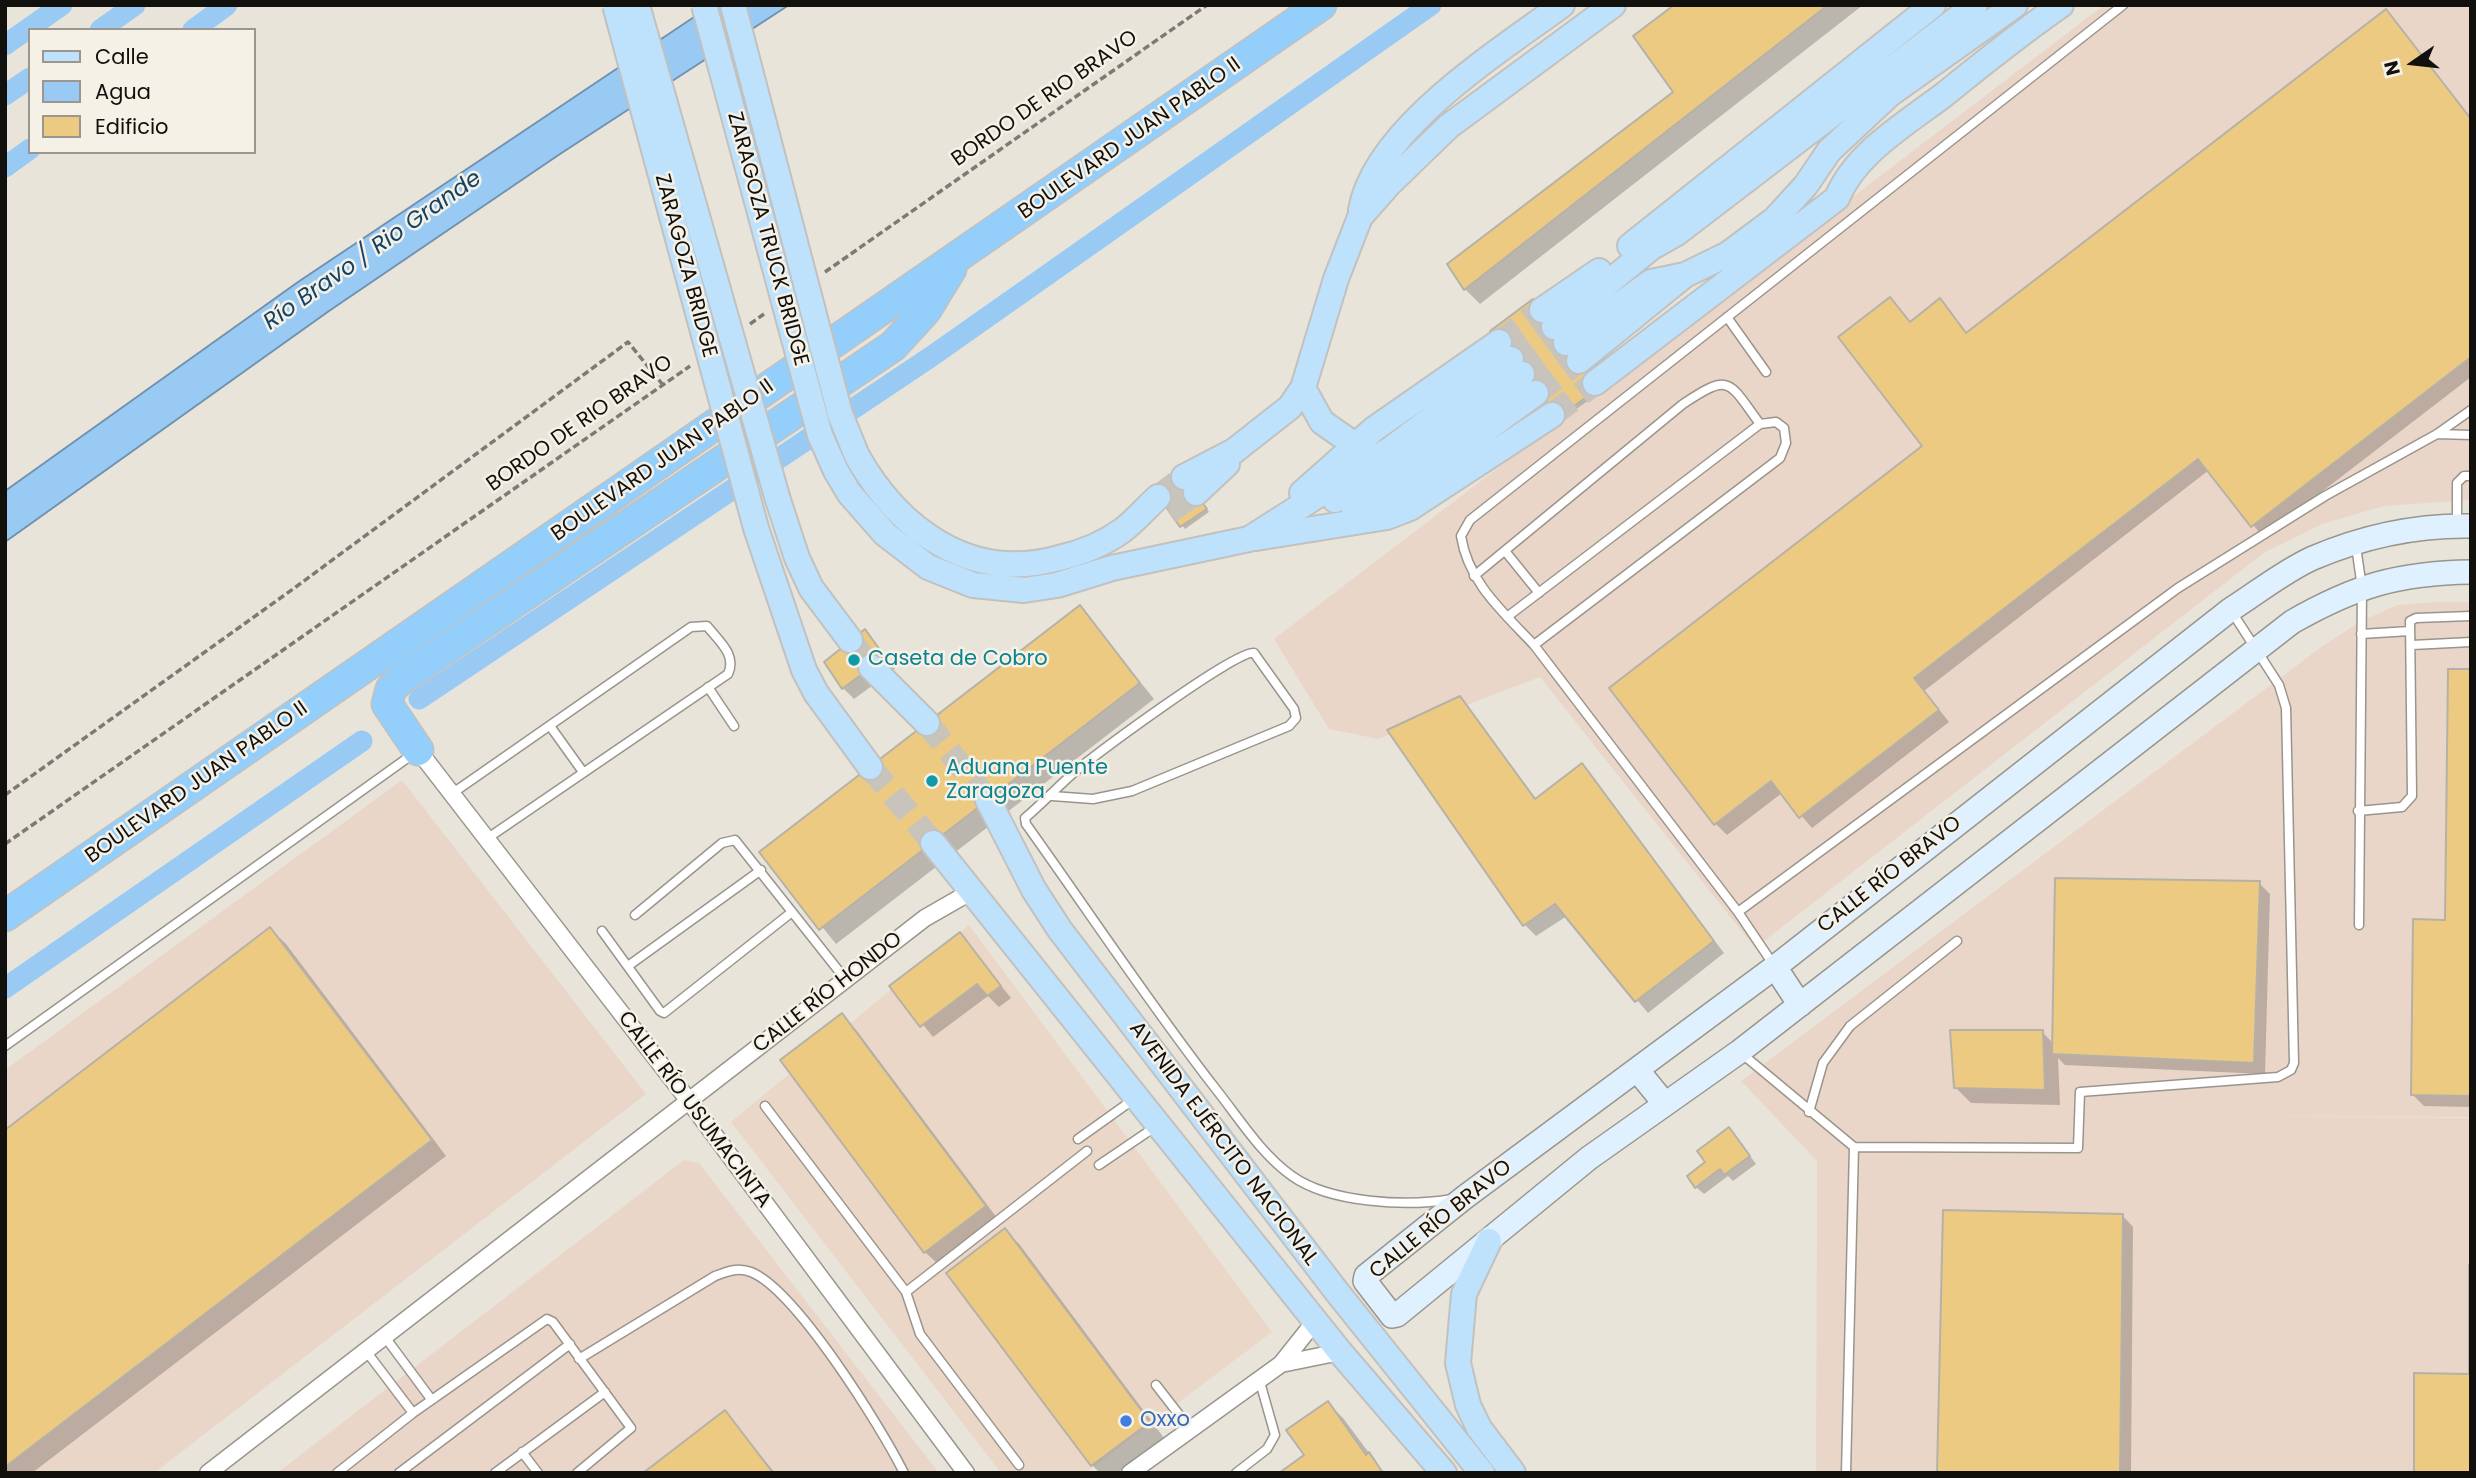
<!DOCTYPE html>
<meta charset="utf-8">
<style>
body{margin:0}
#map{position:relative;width:2476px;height:1478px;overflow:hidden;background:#e9e4da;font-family:Poppins,sans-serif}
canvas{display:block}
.frame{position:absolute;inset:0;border:7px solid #12100d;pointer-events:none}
.legend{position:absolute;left:28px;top:28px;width:228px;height:126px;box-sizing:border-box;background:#f6f1e7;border:2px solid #9b9790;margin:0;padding:9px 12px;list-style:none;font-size:21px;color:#12100d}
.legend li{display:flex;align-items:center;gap:14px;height:35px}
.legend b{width:35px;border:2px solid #9b9790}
.north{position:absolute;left:2378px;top:28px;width:70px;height:70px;-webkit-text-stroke:5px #f6f1e7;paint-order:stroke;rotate:256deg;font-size:19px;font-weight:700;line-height:28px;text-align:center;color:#12100d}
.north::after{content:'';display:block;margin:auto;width:24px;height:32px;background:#12100d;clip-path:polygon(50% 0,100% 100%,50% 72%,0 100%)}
</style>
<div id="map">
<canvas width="2476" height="1478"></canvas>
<div class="frame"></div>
<ul class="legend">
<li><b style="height:9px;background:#bfe2fc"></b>Calle</li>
<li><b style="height:19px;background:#99caf4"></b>Agua</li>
<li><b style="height:19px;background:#ecca82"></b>Edificio</li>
</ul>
<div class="north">N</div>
</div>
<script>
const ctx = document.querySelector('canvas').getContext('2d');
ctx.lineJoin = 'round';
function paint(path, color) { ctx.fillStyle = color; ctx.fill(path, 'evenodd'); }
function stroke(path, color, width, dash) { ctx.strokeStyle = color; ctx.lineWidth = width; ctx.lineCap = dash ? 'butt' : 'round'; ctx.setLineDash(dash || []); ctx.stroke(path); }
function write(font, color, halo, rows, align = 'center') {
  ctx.font = font + ' Poppins,sans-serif'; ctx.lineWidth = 5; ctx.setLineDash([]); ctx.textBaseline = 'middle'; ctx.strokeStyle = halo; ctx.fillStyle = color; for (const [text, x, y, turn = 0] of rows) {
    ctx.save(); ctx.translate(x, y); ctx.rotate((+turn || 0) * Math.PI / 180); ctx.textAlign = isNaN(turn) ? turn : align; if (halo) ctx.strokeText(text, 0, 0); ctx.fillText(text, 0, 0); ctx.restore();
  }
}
paint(new Path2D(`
 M969 925 1272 1332 1085 1473H1001L731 1122Z`), '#ead7c7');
paint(new Path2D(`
 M2104 5H2471V500L2384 506 2322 524 2265 552 1755 948 1540 677 1378 739 1329 729 1274 639Z
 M2436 602H2471V1117L2211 1116 2471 1118V1473H1816L1817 1161 1741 1081 2320 648 2361 621 2398 605Z
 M402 780 646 1094 154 1473H5V1070Z
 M684 1160 699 1163 939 1473H277Z`), '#ead6c8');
const water = new Path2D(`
 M712 5H789L560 154 329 311 5 542V491L298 282Z`);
paint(water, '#99caf4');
stroke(water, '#7092af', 2);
paint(new Path2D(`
 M1677 5H1863L1480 304 1465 289 1675 92Z
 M2386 11 2471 118V377L2263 537 2209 470 1924 691 1949 722 1812 828 1782 793 1727 835 1716 824 1924 447 1889 299 1911 323 1940 301 1968 334Z
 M1533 301 1601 391 1560 421Z
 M1183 477 1209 512 1185 529 1156 491Z
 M1080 608 1154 699 836 944 762 852Z
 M864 632 895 669 854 699 843 688Z
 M2471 671V1107L2424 1106 2412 1094 2447 922Z
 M1460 698 1537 800 1581 765 1724 953 1648 1013 1567 916 1536 936 1525 925 1389 731Z
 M2259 883 2270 894 2265 1074 2065 1065 2058 1058 2060 1105 1971 1103 1955 1087 2042 1032 2054 1044Z
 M270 929 286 944 446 1156 32 1473H5V1132Z
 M960 935 1011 998 999 1007 988 996 933 1037 892 986Z
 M842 1015 857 1031 1000 1222 941 1267 925 1252Z
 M1736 1137 1756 1164 1733 1181 1728 1176 1704 1194 1696 1187Z
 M2122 1215 2133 1227 2131 1473H1939Z
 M1005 1230 1020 1245 1164 1438 1117 1473H1100L1092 1465Z
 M2416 1375H2471V1473Z
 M1328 1403 1343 1418 1384 1473H1282L1306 1456Z
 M725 1412 775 1473H645Z`), '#0003');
stroke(new Path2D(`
 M100 30 135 5
 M193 30 227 5
 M5 45 62 5
 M5 95 30 78
 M5 167 30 149
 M419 699 932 356 1431 5
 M5 988 362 741`), '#99caf4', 21);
const building = new Path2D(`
 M1674 5H1828L1464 290 1447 264 1673 92 1633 36Z
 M2386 9 2471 119V357L2251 527 2198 459 1914 678 1939 710 1799 818 1771 781 1714 825 1609 688 1922 446 1838 337 1890 297 1910 322 1940 298 1966 333Z
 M1533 299 1599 388 1556 419 1490 331Z
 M1180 471 1207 509 1180 527 1154 490Z
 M1080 605 1140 683 819 930 759 852Z
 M865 629 885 657 842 689 824 662Z
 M2448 669H2471V1096L2411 1095 2413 919 2445 920Z
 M1460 696 1535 799 1582 763 1714 941 1635 1002 1555 904 1523 926 1387 730Z
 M2055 878 2260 881 2254 1063 2052 1054Z
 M270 927 432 1140 5 1467V1130Z
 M960 932 1001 986 987 996 977 984 920 1027 889 986Z
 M842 1013 986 1206 924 1253 780 1060Z
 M1950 1030H2043L2045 1090 1954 1088Z
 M1729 1127 1750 1156 1724 1175 1720 1169 1695 1188 1687 1176 1705 1162 1697 1151Z
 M1943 1210 2123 1214 2120 1473H1937Z
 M1005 1228 1150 1422 1091 1466 946 1273Z
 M2469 1265 2471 1473H2414V1373L2469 1374Z
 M1328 1401 1366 1455 1369 1452 1383 1473H1279L1304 1455 1286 1430Z
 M725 1410 773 1473H643Z`);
paint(building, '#ecca82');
stroke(building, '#b6b1a8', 2);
stroke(new Path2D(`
 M1499 342 1542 310
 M1511 359 1554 327
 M1522 374 1566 343
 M1536 393 1579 361
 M1552 415 1595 383
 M1158 497 1184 477
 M1169 512 1196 493
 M850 640 871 667
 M927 723 988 800
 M870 767 933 843`), '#c9c4bb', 24, [24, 12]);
const lane = new Path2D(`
 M1727 317 1766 372
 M2437 434 2471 435
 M2457 523V483L2464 476H2471
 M2356 546 2362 588 2359 925
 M1505 551 1539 593
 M1474 576 1683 404C1731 372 1728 381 1760 424
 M1507 617 1760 424 1776 422 1784 428 1786 443 1780 458 1534 645
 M2361 634 2410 631
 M2412 645 2471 642
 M708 687 734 726
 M550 726 583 772
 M450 795 691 627 707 626C719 641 737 655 728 674L485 840
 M1052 796 1093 799 1132 791 1289 726 1296 718 1294 709 1254 653C1237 649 1098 753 1077 770 1059 785 1043 803 1025 818L1026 824C1089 912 1149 1003 1215 1088 1239 1118 1260 1153 1292 1176 1330 1203 1407 1207 1452 1199
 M2358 811 2402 807 2412 796 2410 621 2416 618 2471 616
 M1738 912 2178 588 2325 496 2437 434 2471 410
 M635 915 722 843 735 840 846 980
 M602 931 660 1011 664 1013 792 912
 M1773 964 1738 912 1534 645C1503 612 1468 582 1461 536L1470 520 2123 5
 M628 966 761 870
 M5 1046 413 754
 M1741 1053 1854 1147 2078 1148 2080 1092 2278 1077 2291 1070 2294 1063 2286 708 2279 685 2232 612
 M765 1106 906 1292 920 1334 1019 1465
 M1809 1112 1823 1063 1850 1026 1957 941
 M1078 1139 1134 1099
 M1099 1165 1155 1127
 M906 1292 1087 1151
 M385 1337 431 1399
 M366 1351 413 1413
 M579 1359 715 1276C728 1271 738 1267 751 1272 796 1290 881 1427 904 1473
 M1156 1385 1191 1430
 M522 1452 538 1473
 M337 1473 413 1413 547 1319 553 1322 631 1428 577 1473
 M399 1473 570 1344
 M495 1473 605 1392
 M1236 1473 1267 1449 1275 1435 1260 1382
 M1846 1473 1854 1147`);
const street = new Path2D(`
 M418 750 689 1101 966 1473
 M1281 1364 1340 1352
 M208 1473 925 918 972 891
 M1130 1473 1281 1364 1316 1320`);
const secondary = new Path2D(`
 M2471 526C2417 525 2362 537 2313 558 2284 571 2257 593 2230 610L1775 967 1465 1197 1366 1276 1365 1281 1392 1316 1397 1315 1589 1158 1739 1052 2292 622C2355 586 2398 573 2471 572
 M1775 967 1800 1005
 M1638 1071 1665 1104`);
const primary = new Path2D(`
 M1361 210C1375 129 1498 52 1562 5
 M1630 246 1933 5
 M1542 310 1599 271
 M1554 327 1652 247 1677 233 1975 5
 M1566 343 1651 282 1685 275
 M1579 361 1685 275 1728 254 1775 219 1806 185 1829 151 1890 94 2015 5
 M1595 383 1837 198C1855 153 1907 123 1945 94 1983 63 2021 33 2061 5
 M1303 388 1322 422 1355 445
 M857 456C899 530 971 583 1059 558 1081 553 1105 543 1123 530 1136 520 1147 507 1158 497
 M836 471 849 493 885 534 928 567 973 585 1024 590 1057 585 1112 568 1249 539 1389 450 1511 359
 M1184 477 1234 451 1290 407 1303 388 1336 279 1360 217 1389 184 1449 126 1613 5
 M1196 493 1227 464
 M1302 493 1374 429 1499 342
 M778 500 797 558 811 588 850 640
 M1335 500 1392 471 1522 374
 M1354 509 1382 501 1404 489 1536 393
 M756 528 804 670 816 693 870 767
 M1256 538 1387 517 1410 508 1552 415
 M871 667 927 723
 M988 800 1034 890 1060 930 1337 1292 1482 1473
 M933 843 1340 1352 1444 1473
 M1489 1241 1464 1294 1458 1363 1468 1405 1479 1428 1513 1473`);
const highway = new Path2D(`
 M418 750 387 704 391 689 402 678 893 346 926 310 951 269
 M5 916 1321 5`);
stroke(lane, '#99958c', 11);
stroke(street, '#99958c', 19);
stroke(secondary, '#99958c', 26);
stroke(primary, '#c1c1c0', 28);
stroke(highway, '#c1c1c0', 33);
stroke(new Path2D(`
 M825 272 1207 5
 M750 324 764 314
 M5 795 293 589 628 342 663 385
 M5 844 690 366`), '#7d7973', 3.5, [7, 3.5]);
stroke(lane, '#fff', 8);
stroke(street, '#fff', 16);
stroke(secondary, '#dff0fe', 23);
stroke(primary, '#bfe2fc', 24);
stroke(highway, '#94cefa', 30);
const primaryBridge = new Path2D(`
 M615 5 756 528
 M637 5 778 500
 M704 5 820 435 836 471
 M733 5 840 414 857 456`);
stroke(primaryBridge, '#c1c1c0', 28, []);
stroke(primaryBridge, '#bfe2fc', 24);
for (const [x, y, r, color] of [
 [854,660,7,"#0f9aa8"],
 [932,781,7,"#0f9aa8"],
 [1126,1421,7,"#3f7fe0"]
]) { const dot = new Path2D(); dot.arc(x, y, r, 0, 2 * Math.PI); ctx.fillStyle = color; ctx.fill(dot); stroke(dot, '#f6f1e7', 2.5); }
write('21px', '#12100d', '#f6f1e7', [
 ["BORDO DE RIO BRAVO",1045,99,-35],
 ["BOULEVARD JUAN PABLO II",1130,139,-35],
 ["ZARAGOZA TRUCK BRIDGE",767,239,75],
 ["ZARAGOZA BRIDGE",685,266,75],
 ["BORDO DE RIO BRAVO",580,424,-35],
 ["BOULEVARD JUAN PABLO II",663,461,-35],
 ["BOULEVARD JUAN PABLO II",197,783,-35],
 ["CALLE RÍO BRAVO",1890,875,-38],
 ["CALLE RÍO HONDO",828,993,-38],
 ["CALLE RÍO USUMACINTA",694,1110,53],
 ["AVENIDA EJÉRCITO NACIONAL",1223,1144,53],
 ["CALLE RÍO BRAVO",1441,1220,-39]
]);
write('21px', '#0d838f', '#f6f1e7', [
 ["Caseta de Cobro",868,660],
 ["Aduana Puente",946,769],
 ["Zaragoza",946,793]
], 'left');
write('21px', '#366cbe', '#f6f1e7', [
 ["Oxxo",1140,1421]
], 'left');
write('italic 23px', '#134364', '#f6f1e7', [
 ["Río Bravo / Rio Grande",373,251,-35]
]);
</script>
